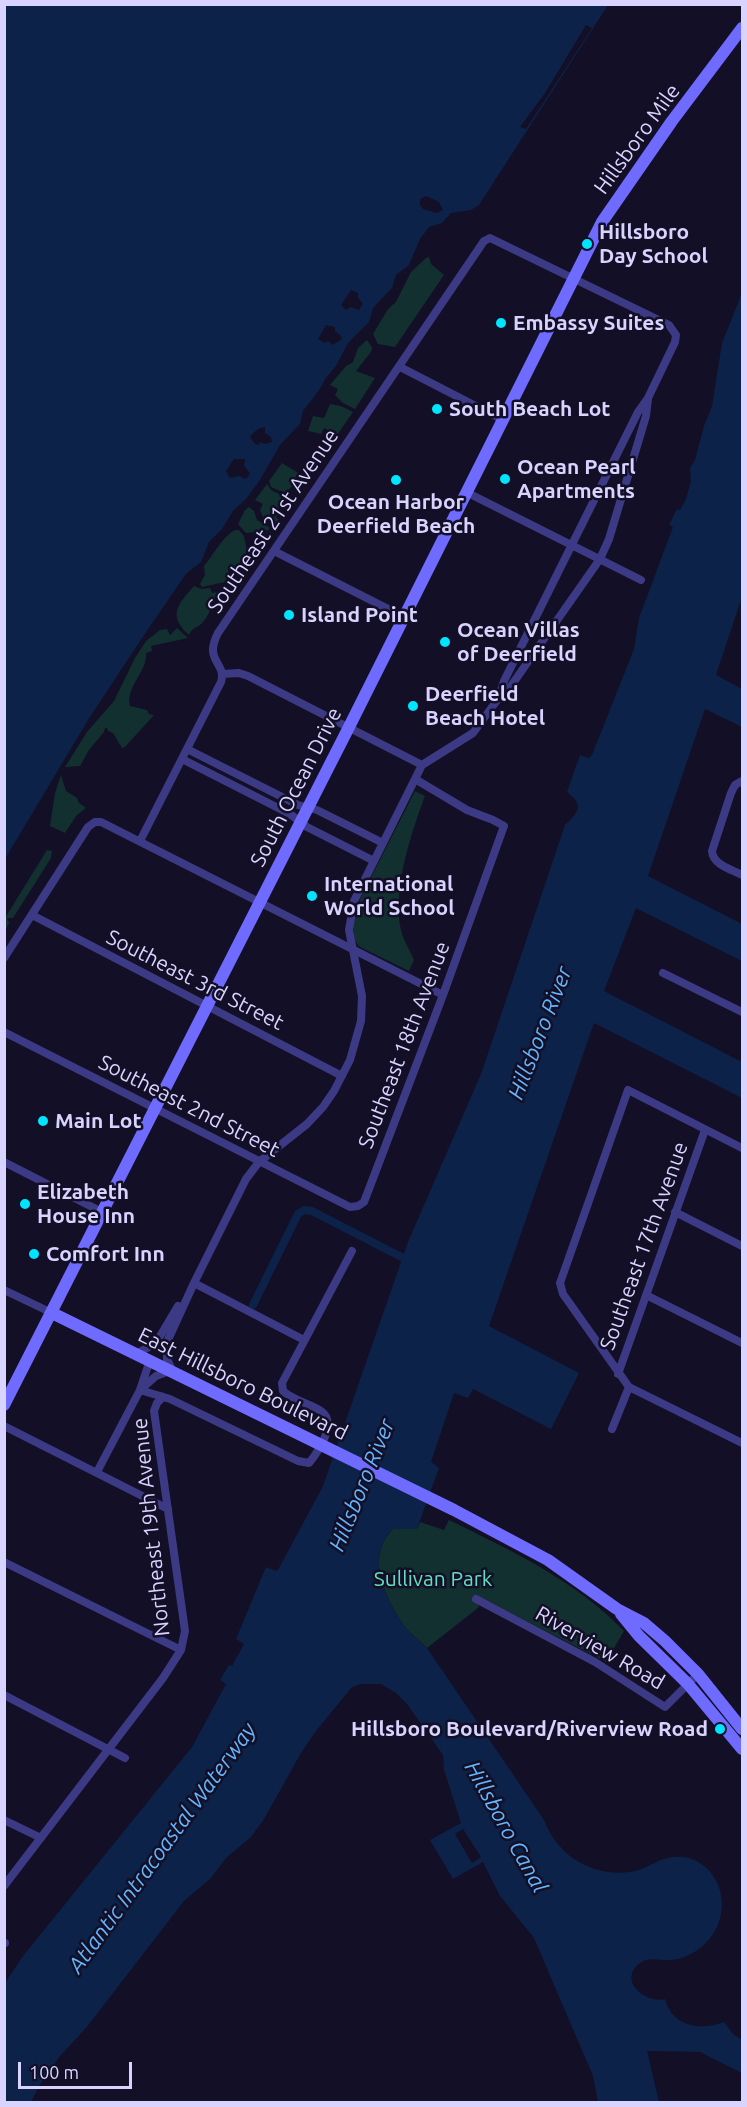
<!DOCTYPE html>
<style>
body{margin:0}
#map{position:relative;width:747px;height:2107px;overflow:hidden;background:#130f26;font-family:Ubuntu,sans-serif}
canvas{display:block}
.frame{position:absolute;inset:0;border:6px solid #d9d4ff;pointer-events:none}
.scale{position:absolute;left:18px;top:2062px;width:114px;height:27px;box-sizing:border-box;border:3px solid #d9d4ff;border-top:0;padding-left:8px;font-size:18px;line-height:21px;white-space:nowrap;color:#d9d4ff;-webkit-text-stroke:4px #130f26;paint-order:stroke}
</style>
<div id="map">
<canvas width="747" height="2107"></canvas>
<div class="frame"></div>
<div class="scale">100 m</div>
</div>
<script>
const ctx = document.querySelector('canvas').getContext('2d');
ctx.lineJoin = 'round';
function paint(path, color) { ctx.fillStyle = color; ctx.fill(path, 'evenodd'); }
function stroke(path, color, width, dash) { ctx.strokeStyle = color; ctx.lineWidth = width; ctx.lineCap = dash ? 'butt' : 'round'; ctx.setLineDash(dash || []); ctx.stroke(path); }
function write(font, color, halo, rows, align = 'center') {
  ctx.font = font + ' Ubuntu,sans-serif'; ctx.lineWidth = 5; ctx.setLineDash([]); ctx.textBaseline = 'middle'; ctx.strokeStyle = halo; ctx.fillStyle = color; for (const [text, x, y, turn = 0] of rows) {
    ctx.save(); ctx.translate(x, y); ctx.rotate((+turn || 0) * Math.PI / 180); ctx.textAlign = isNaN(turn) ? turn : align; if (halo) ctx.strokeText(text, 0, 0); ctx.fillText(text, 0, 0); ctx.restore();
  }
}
paint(new Path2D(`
 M429 257 431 264 444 275 395 347 378 344 373 334 388 309 396 302 411 272 426 258Z
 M367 340 372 347 371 352 356 371 375 378 355 409 343 403 335 395 338 389 330 385 346 366 353 362 358 348Z
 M330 404 341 406 353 412 337 435 324 428 321 434 308 431 313 416 324 418Z
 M282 463 303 476 285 493 271 487 269 481Z
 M267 484 271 490 285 497 282 500 276 517 279 520 273 526 263 517 260 510 263 504 255 500Z
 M249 507 254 511 257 520 269 527V530L246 533 238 524 245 510Z
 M235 530H239L244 536 247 551 236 568 228 569 230 581 202 587 200 584 205 575 204 566C215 553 221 538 235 530Z
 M194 586 201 589 210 588 212 593 218 592C212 602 211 613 203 622 198 628 192 627 189 635 167 615 178 604 194 586Z
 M177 628 188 638 151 646 152 651 146 653C148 671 125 687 130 706L147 710 149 714 154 715 125 747 122 748 113 733 108 731 107 728H105L104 732 89 750 80 766 65 767 87 732 114 701 135 658 146 641 160 630 167 629 170 635Z
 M61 775 66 791 77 798 79 803 86 808 76 816 65 833 50 826 55 793Z
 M415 791 425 796C411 834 392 890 401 930 403 940 410 950 414 960L409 971 360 947C348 936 356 913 360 899Z
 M47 850 52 851 51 858 13 918H7L9 923 5 931V918Z
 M449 1520C512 1551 575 1580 624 1631L606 1662 482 1598 478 1608 427 1648C420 1641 412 1635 406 1628 401 1623 397 1614 393 1608 379 1582 370 1552 393 1529H417L420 1522 444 1530Z`), '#12302f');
paint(new Path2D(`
 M5 5H608L479 205 471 210 451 213 442 223 429 227 420 239 409 265 396 275 392 288 373 308 369 322 348 343 336 366 325 379 320 389 303 411 300 424 280 445 260 480 246 499 233 511 222 529 209 542 201 562 186 574 144 635 88 720 5 859Z
 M742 293V597L716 675 742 689V727L705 709 648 876 742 924V961L636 908 604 991 742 1062V1098L594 1023 489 1326 579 1373 551 1429 473 1389 468 1398 454 1393 431 1462 439 1468 417 1529H393C370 1552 379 1582 393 1608 397 1614 401 1623 406 1628 412 1635 420 1641 427 1648L544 1820C558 1857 595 1879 635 1871 648 1868 660 1858 673 1857 705 1853 727 1885 721 1914 717 1938 695 1958 671 1960 660 1961 649 1956 640 1963 617 1980 645 2004 665 1999 673 2027 700 2031 724 2022L733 2034 742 2040V2073L700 2052 647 2051 659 2102H598L593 2076 534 1938 500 1896 483 1862 453 1879 430 1840 461 1823 444 1770 443 1755 407 1704 396 1693 381 1684H361L352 1687 316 1731 301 1753 264 1819 250 1838 226 1858 211 1878 184 1901 86 2028 60 2056 39 2086 31 2102H5V1983L23 1956 192 1747 226 1684 220 1680 229 1665 232 1666 244 1644 236 1639 266 1567 276 1571 278 1570 323 1486 408 1242 481 1074 565 825C578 813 585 805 567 792L580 755 589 758 592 755 634 649 639 618 673 527 669 525 677 509 680 510 686 499 691 481 690 468 695 460 704 426 712 406 722 343ZM463 1829 481 1857 472 1863 455 1834Z`), '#0c2248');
paint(new Path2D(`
 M586 25 592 28 526 129 520 127 545 93Z
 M426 196 439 202 443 210 437 213 423 209 420 205V199Z
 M351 290 358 293V298L363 304 359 310 351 307 346 310 341 305Z
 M326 325 335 327V331L341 336 342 339 333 345 328 341 325 343 318 339Z
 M265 427V433L271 437 272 442 265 444 260 442 258 445 254 443 250 436 258 429Z
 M234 459H245L244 466 250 473 248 477 245 479 239 476 230 478 226 471Z`), '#130f26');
stroke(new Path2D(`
 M253 1305 298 1214 304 1210 312 1211 413 1263`), '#0c2248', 8);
stroke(new Path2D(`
 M400 367 503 420
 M466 492 641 580
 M274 551 404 617
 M223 674 239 673 248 676 422 765
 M187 749 298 805 317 810 383 843
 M182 759 290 814 307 827 374 861
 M742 781 735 785 731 793 712 851C713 865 731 869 742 875
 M140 841 221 682C227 662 203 662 218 633L484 241 490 238 669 325 676 335 675 342 648 398 638 412 504 681 498 699
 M32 915 342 1076
 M4 958 88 827 95 822H101L443 995
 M663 973 742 1012
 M4 1032 350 1207 358 1206 364 1202 443 995 504 826 493 820 467 810 415 779
 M742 1148 628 1090 560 1283 563 1294 629 1387 742 1443
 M4 1162 102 1212
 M675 1212 742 1246
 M194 1283 304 1340
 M4 1290 52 1313
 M646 1295 742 1343
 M136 1354 156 1343 178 1306
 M618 1374 705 1130
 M140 1390 156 1376 172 1370 167 1359V1342L194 1283 246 1179 259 1162 307 1124 323 1107 334 1091 350 1060 361 1021 362 996 349 930 354 901 422 765 473 733 498 699 511 686 600 559 609 539 646 416 648 399
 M140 1390 170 1399 298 1461 309 1463C318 1452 338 1423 321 1411 309 1403 294 1401 283 1391L282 1383 352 1251
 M4 1426 168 1509
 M612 1429 629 1387
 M97 1472 140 1390 150 1360
 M4 1562 181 1650
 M476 1599 595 1662 665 1707 698 1674
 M4 1695 125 1758
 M4 1820 41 1838
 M4 1886 163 1678 181 1650 185 1631 154 1411 157 1403 163 1397
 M4 1943H5`), '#3d3a85', 8);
stroke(new Path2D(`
 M52 1313 454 1510 548 1560 617 1609 644 1623 665 1641 698 1674 742 1729
 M4 1405 349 727 602 222 672 121 742 28
 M621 1614 639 1636 688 1684 742 1749`), '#6f6bff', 12);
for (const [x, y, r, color] of [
 [587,244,6,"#00e5ff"],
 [501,323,6,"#00e5ff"],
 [437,409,6,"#00e5ff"],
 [505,479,6,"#00e5ff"],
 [396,480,6,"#00e5ff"],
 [289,615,6,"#00e5ff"],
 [445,642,6,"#00e5ff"],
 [413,706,6,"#00e5ff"],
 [312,896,6,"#00e5ff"],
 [43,1121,6,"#00e5ff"],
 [25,1204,6,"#00e5ff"],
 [34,1254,6,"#00e5ff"],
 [720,1729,6,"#00e5ff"]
]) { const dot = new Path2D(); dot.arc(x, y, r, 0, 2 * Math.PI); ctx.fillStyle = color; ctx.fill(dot); stroke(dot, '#130f26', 2); }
write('21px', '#d9d4ff', '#130f26', [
 ["Hillsboro Mile",637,139,-54],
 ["Southeast 21st Avenue",273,521,-56],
 ["South Ocean Drive",296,787,-63],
 ["Southeast 3rd Street",195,980,27],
 ["Southeast 18th Avenue",404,1045,-69],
 ["Southeast 2nd Street",189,1106,27],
 ["Southeast 17th Avenue",644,1246,-70],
 ["East Hillsboro Boulevard",243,1384,26],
 ["Northeast 19th Avenue",151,1527,-96],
 ["Riverview Road",600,1648,30]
]);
write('bold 21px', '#d9d4ff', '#130f26', [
 ["Hillsboro",599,232],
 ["Day School",599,256],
 ["Embassy Suites",513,323],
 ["South Beach Lot",449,409],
 ["Ocean Pearl",517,467],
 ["Apartments",517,491],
 ["Ocean Harbor",396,502,"center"],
 ["Deerfield Beach",396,526,"center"],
 ["Island Point",301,615],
 ["Ocean Villas",457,630],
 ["of Deerfield",457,654],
 ["Deerfield",425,694],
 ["Beach Hotel",425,718],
 ["International",324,884],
 ["World School",324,908],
 ["Main Lot",55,1121],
 ["Elizabeth",37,1192],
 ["House Inn",37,1216],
 ["Comfort Inn",46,1254],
 ["Hillsboro Boulevard/Riverview Road",708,1729,"right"]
], 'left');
write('21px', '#5fe0c0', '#130f26', [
 ["Sullivan Park",433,1579]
]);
write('italic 22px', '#62b6ff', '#130f26', [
 ["Hillsboro River",540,1033,-69],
 ["Hillsboro River",362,1485,-68],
 ["Hillsboro Canal",506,1827,61],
 ["Atlantic Intracoastal Waterway",162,1848,-54]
]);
</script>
